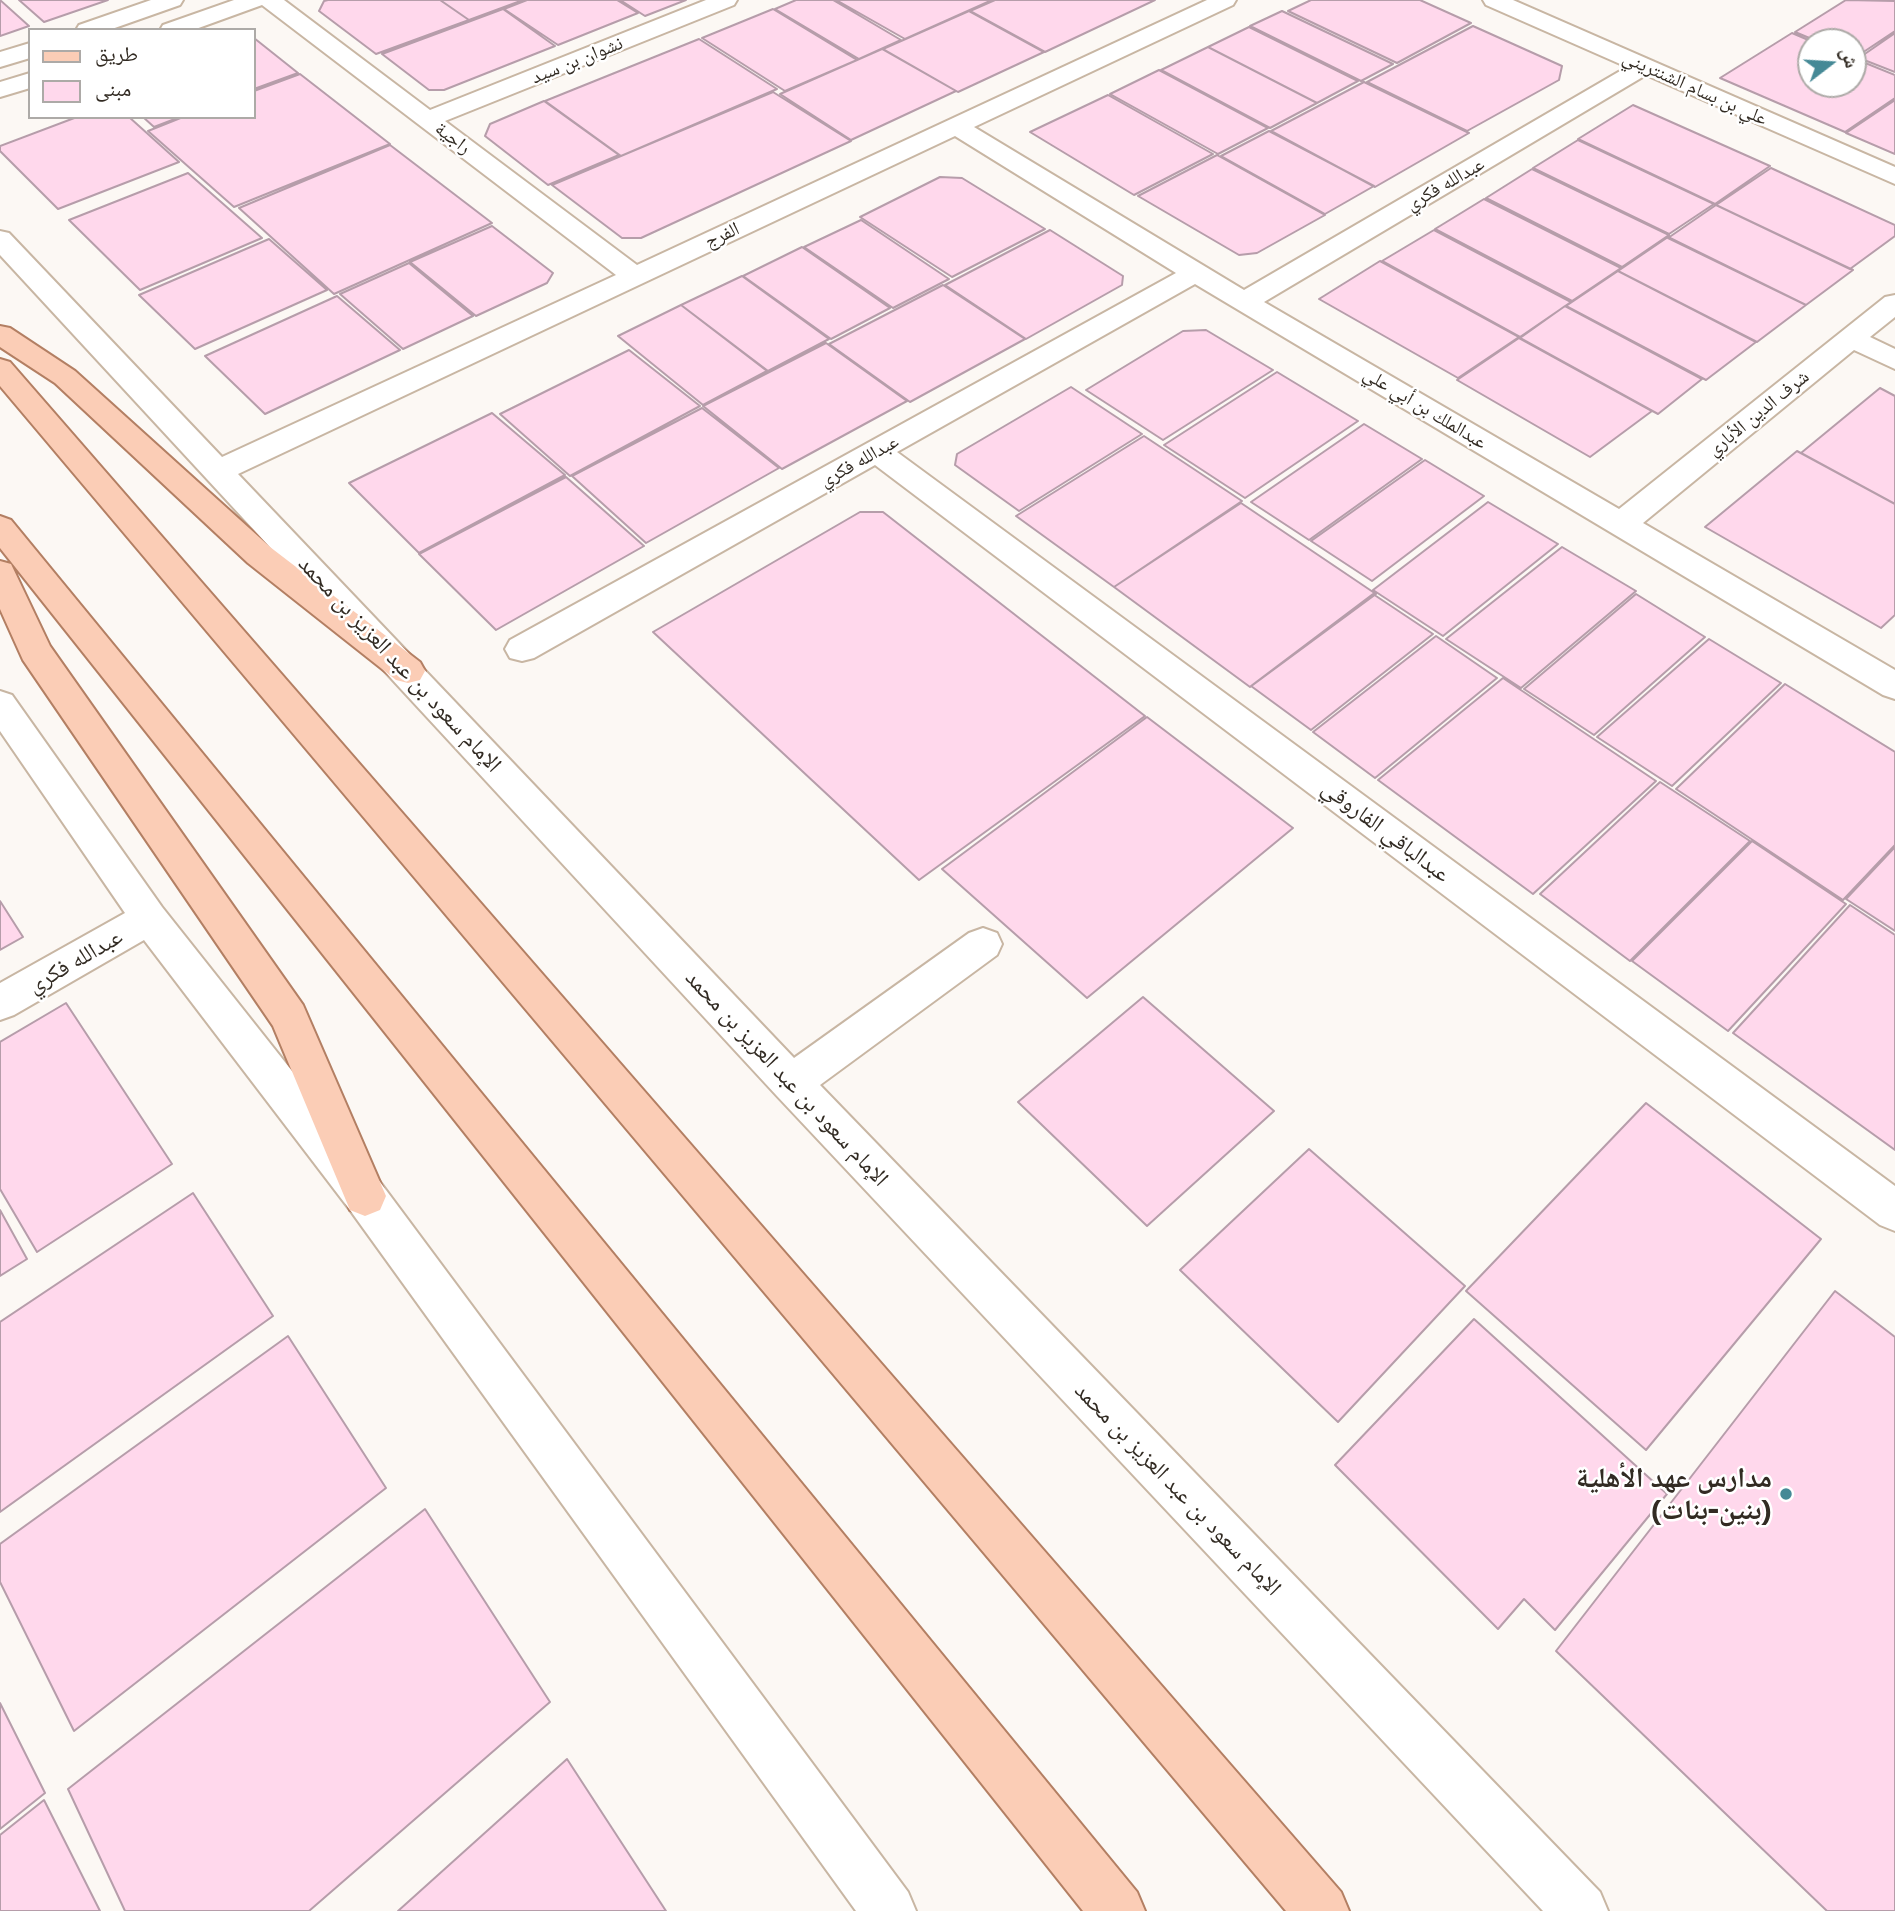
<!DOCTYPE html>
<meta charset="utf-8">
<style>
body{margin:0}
#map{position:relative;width:1895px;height:1911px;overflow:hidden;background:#fcf8f4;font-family:"Golos Text","Noto Naskh Arabic",sans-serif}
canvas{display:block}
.legend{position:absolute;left:28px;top:28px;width:228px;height:91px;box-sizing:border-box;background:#fff;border:2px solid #adaaa7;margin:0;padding:9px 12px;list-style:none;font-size:21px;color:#322b23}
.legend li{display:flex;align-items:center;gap:14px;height:35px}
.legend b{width:35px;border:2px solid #adaaa7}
.north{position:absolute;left:1797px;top:28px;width:70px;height:70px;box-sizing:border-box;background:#fff;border:2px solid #adaaa7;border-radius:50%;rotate:73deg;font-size:19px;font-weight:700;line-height:28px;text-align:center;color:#322b23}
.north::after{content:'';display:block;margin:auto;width:24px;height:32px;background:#458996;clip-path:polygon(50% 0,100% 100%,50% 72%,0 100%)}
</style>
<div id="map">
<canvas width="1895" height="1911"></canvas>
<ul class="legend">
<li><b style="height:9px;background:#fbcdb6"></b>طريق</li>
<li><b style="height:19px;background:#ffd8ec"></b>مبنى</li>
</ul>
<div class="north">ش</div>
</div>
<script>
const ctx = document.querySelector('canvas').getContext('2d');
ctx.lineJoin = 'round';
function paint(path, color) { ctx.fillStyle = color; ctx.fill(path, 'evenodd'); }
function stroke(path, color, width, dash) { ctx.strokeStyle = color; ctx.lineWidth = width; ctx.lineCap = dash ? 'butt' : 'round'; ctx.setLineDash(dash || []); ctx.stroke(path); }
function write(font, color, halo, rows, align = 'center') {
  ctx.font = font + ' "Golos Text","Noto Naskh Arabic",sans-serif'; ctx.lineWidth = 5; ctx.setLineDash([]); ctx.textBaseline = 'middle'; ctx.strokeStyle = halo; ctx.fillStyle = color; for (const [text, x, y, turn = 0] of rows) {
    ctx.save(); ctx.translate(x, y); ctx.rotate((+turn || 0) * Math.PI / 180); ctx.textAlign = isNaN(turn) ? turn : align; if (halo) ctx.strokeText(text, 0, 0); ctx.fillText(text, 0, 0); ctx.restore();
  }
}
const building = new Path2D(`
 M0 0 29 26 0 36Z
 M19 0H108L44 22Z
 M328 0H440L469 20 376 54 319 11 324 1Z
 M440 0H523L469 20Z
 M527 0H617L638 13 558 45 504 9Z
 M620 0H686L645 16Z
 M796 0H833L901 40 859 59 775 9Z
 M836 0H992L905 39Z
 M995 0H1155L1045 52 970 11Z
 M1311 0H1420L1471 23 1397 63 1288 11Z
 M1846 0 1895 1V31L1856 57 1853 56V42H1819L1795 32Z
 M503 9 555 46 444 90H429L382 54Z
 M773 9 857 60 785 91 702 38Z
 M969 11 1044 52 958 92 883 49Z
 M1282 11 1393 64 1361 81 1250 26Z
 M1473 26 1562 66 1559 80 1467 131 1367 82Z
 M1249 27 1358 81 1317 103 1208 47Z
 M1792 33 1813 42 1811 84H1853V58L1895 75V98L1845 132 1720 78Z
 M1895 33V72L1859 58Z
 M254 38 298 73 254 89Z
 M699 39 777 89 621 156 545 101Z
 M1208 47 1317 103 1270 128 1161 70Z
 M882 49 956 91 851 140 780 94Z
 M1159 70 1268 128 1218 154 1110 94Z
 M300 74 390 144 234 207 148 131 183 117H254V91Z
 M1364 82 1469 133 1375 187 1271 131Z
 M773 92 851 141 641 238H622L552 185Z
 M1108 95 1213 154 1134 195 1030 132Z
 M1895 100V154L1846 133Z
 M544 101 619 155 548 185 485 136 490 124Z
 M1633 105 1770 166 1715 204 1578 139Z
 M77 117H129L179 162 58 209 0 151V146Z
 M143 117H180L154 127Z
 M1269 131 1374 186 1325 214 1221 156Z
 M1578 140 1714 204 1669 234 1533 168Z
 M390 145 492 223 334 294 239 208Z
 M1217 155 1325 215 1257 253 1239 255 1138 196Z
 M1771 168 1895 225V236L1850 269 1716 205Z
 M1532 169 1669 235 1622 267 1486 198Z
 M188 173 262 238 140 290 69 220Z
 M940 177 962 178 1045 229 952 277 860 217Z
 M1484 199 1621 268 1572 301 1435 229Z
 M1716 205 1853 270 1806 305 1668 238Z
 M861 220 949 279 893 308 804 247Z
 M492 226 553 273 547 283 476 316 410 262Z
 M1050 230 1123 276 1122 285 1026 339 945 285Z
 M1434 230 1571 302 1520 337 1382 261Z
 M1668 237 1806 305 1757 342 1618 271Z
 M269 239 327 290 195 349 139 295Z
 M802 247 890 308 831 339 743 276Z
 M1380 261 1519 337 1458 378 1319 299Z
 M409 263 473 316 403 349 340 294Z
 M1618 271 1756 342 1706 380 1566 306Z
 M742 276 829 339 768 371 681 305Z
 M943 285 1025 339 910 402 829 344Z
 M337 296 400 350 265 414 205 356Z
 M681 305 767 371 703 405 618 336Z
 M1565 306 1702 379 1658 414 1520 338Z
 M1206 330 1273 370 1163 440 1086 390 1183 331Z
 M1519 338 1652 411 1590 457 1457 380Z
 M826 343 907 401 782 469 703 406Z
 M629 350 700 406 570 476 500 414Z
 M1277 372 1358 421 1245 498 1164 445Z
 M1071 387 1142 434 1019 511 955 465 957 454Z
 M1880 388 1895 396V504L1801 453Z
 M702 408 779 468 646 543 572 476Z
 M492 413 565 475 419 553 349 483Z
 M1364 424 1422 459 1309 540 1251 502Z
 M1144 436 1242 501 1114 587 1016 516Z
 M1797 451 1895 504V615L1881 628 1705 527Z
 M1425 460 1484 496 1372 581 1311 541Z
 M566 477 644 546 496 630 419 554Z
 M1488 502 1558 544 1443 636 1373 590Z
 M1241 503 1376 594 1250 687 1114 587Z
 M860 512H883L1145 716 919 880 653 632Z
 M1562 547 1636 591 1521 688 1446 639Z
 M1373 594 1433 634 1311 730 1251 686Z
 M1636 594 1705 637 1594 735 1524 689Z
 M1436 636 1497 678 1375 778 1313 732Z
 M1709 639 1781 683 1672 786 1597 737Z
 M1503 678 1656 781 1533 894 1378 780Z
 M1785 684 1895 752V845L1843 900 1676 789Z
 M1147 717 1293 828 1087 998 942 869Z
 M1660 782 1750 841 1630 961 1540 894Z
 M1752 841 1846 904 1728 1031 1632 961Z
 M1895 847V931L1846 899Z
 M0 901 23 937 0 950Z
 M1850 905 1895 935V1150L1733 1033Z
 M1143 997 1274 1111 1147 1226 1018 1102Z
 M66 1003 172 1164 37 1252 0 1189V1042Z
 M1646 1103 1821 1239 1646 1450 1466 1291Z
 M1309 1149 1465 1286 1338 1422 1180 1270Z
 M193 1193 273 1316 0 1512V1322Z
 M0 1210 27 1259 0 1276Z
 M1835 1291 1895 1337V1911H1827L1556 1651Z
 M1474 1319 1667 1494 1555 1630 1524 1599 1498 1629 1335 1465Z
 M288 1336 386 1488 74 1731 0 1582V1544Z
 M425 1509 550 1702 309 1911H125L68 1789Z
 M0 1703 45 1793 0 1829Z
 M567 1759 666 1911H398Z
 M44 1800 100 1911H0V1835Z`);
paint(building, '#ffd8ec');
stroke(building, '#b69daa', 2);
const minor = new Path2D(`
 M151 0H183L180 5 109 30H76L79 25Z
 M234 0H284L430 110 706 0H737L734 5 445 121 637 265 1207 0H1236L1233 5 974 127 1244 290 1627 67 1486 5 1483 0H1513L1895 167V184L1646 75 1264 302 1619 509 1885 297 1895 295V317L1870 337 1895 349V369L1854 350 1643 523 1895 670V699L1883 695 1195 284 897 452 1895 1186V1231L1880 1225 875 465 534 658 522 661 510 658 505 649 510 640 1176 273 955 136 238 474 794 1058 969 933 983 928 997 933 1002 944 997 955 820 1085 1600 1892 1608 1911H1543L777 1096 0 255V231L9 233 222 457 616 275 262 5 193 30H160L163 25Z
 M30 43V58L0 67V52Z
 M30 73V88L0 97V82Z
 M0 691 12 695 162 907 380 1182 908 1892 916 1911H856L350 1210 144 940 14 1015 0 1020V983L125 913 0 731Z`);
const major = new Path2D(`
 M0 326 10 328 75 371 270 547 420 662 425 671 420 680 408 683 396 680 248 563 55 383 0 347Z
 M0 359 10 362 1341 1892 1349 1911H1286L0 386Z
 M0 516 11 520 1137 1892 1145 1911H1083L0 548Z
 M0 561 11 564 50 646 303 1005 386 1196 380 1210 365 1216 350 1210 273 1026 23 660 0 609Z`);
stroke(minor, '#c8b6a3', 4);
stroke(major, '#b37f63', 4);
paint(minor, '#fff');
paint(major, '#fbcdb6');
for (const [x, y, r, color] of [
 [1786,1494,7,"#458996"]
]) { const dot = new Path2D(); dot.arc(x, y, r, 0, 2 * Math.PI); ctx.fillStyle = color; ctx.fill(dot); stroke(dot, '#fff', 2.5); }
write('19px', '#322b23', '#fff', [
 ["نشوان بن سيد",577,60,-22],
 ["علي بن بسام الشنتريني",1695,88,24],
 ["راجية",453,138,37],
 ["عبدالله فكري",1445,184,-30],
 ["الفرج",722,235,-25],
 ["عبدالملك بن أبي علي",1425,408,31],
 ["شرف الدين الأباري",1758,413,-39],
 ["عبدالله فكري",859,461,-29]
]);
write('23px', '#322b23', '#fff', [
 ["الإمام سعود بن عبد العزيز بن محمد",400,664,47],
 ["عبدالباقي الفاروقي",1386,831,37],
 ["عبدالله فكري",75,961,-30],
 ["الإمام سعود بن عبد العزيز بن محمد",787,1078,47],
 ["الإمام سعود بن عبد العزيز بن محمد",1178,1489,46]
]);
write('bold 28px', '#322b23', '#fff', [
 ["مدارس عهد الأهلية",1772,1478],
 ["(بنين-بنات)",1772,1510]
], 'right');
</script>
